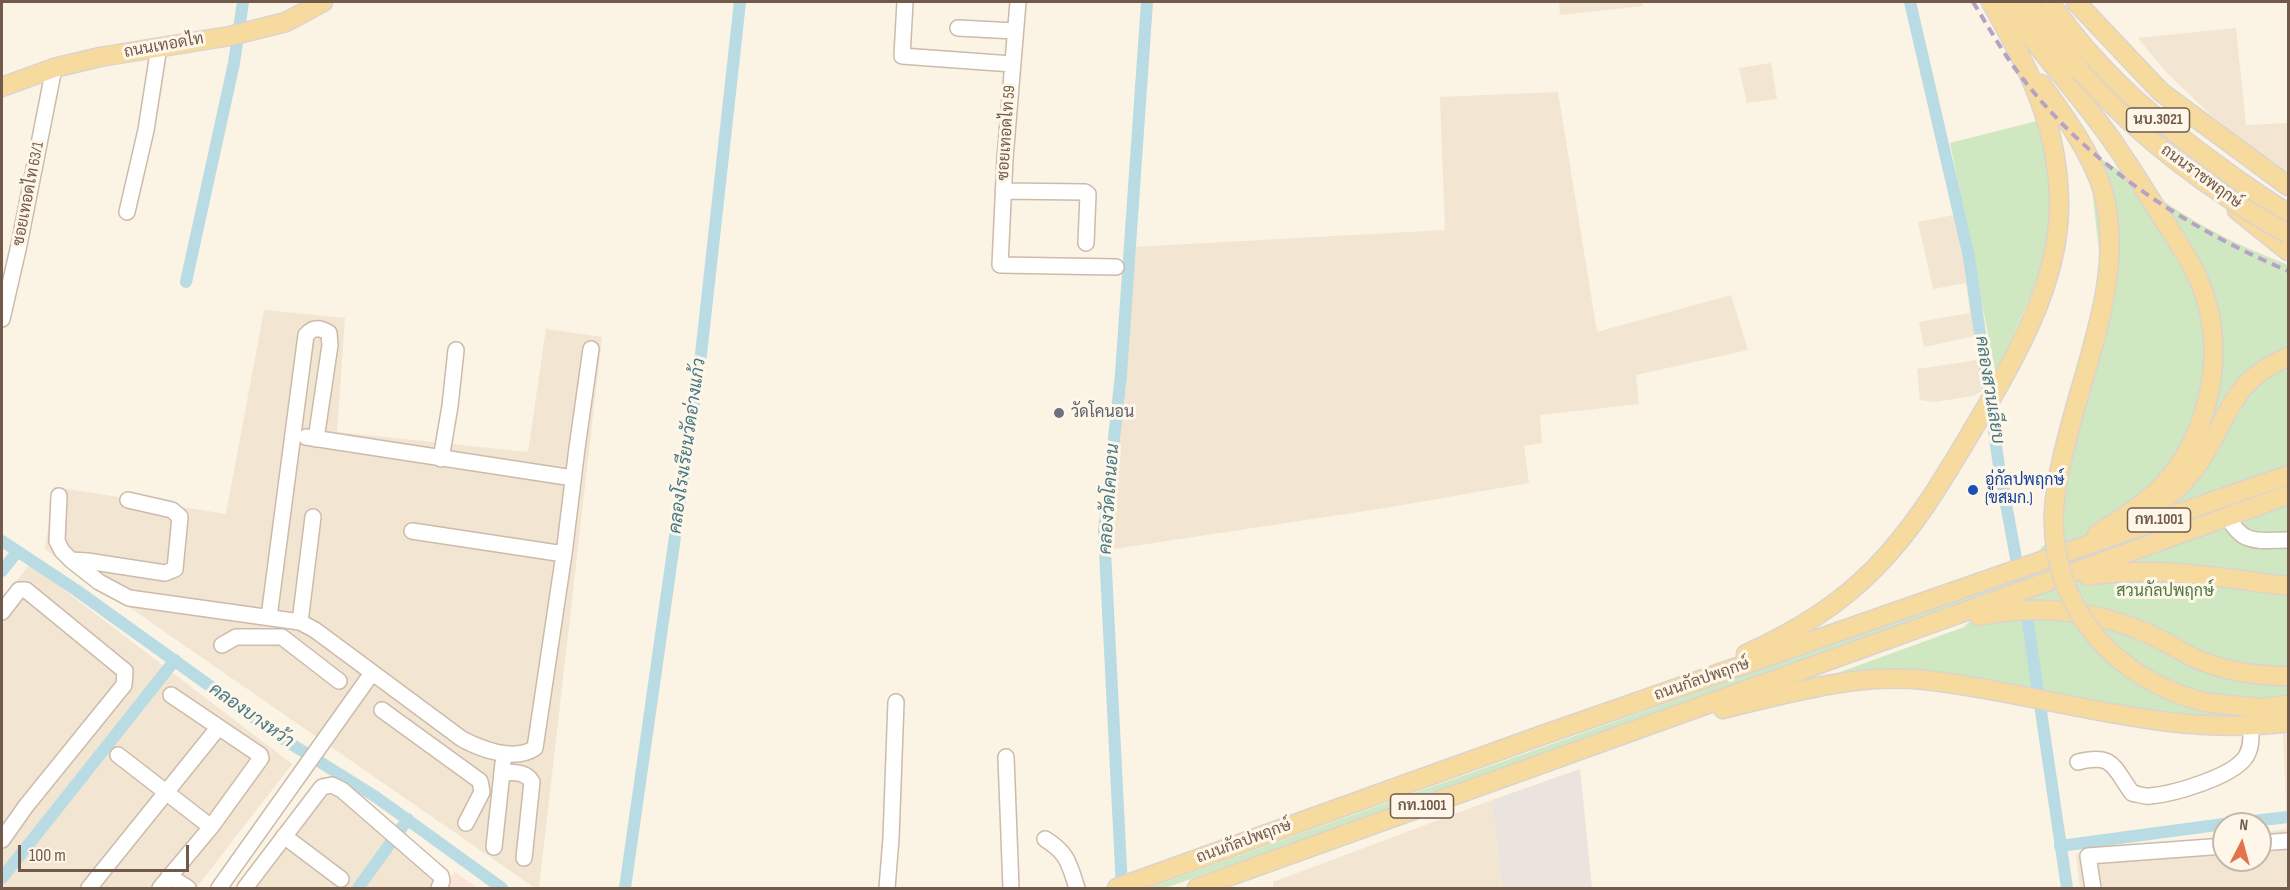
<!DOCTYPE html>
<meta charset="utf-8">
<style>
body{margin:0}
#map{position:relative;width:2290px;height:890px;overflow:hidden;background:#fbf3e3;font-family:"Sofia Sans Condensed",sans-serif}
canvas{display:block}
.frame{position:absolute;inset:0;border:3px solid #725a4a;pointer-events:none}
.north{position:absolute;left:2212px;top:812px;width:60px;height:60px;box-sizing:border-box;background:#fef7e9;border:2px solid #c6b8a9;border-radius:50%;rotate:6deg;font-size:16px;font-weight:700;line-height:24px;text-align:center;color:#725a4a}
.north::after{content:'';display:block;margin:auto;width:21px;height:27px;background:#e1744d;clip-path:polygon(50% 0,100% 100%,50% 72%,0 100%)}
.scale{position:absolute;left:18px;top:845px;width:171px;height:27px;box-sizing:border-box;border:3px solid #725a4a;border-top:0;padding-left:8px;font-size:18px;line-height:21px;white-space:nowrap;color:#725a4a;-webkit-text-stroke:4px #fef7e9;paint-order:stroke}
</style>
<div id="map">
<canvas width="2290" height="890"></canvas>
<div class="frame"></div>
<div class="north">N</div>
<div class="scale">100 m</div>
</div>
<script>
const ctx = document.querySelector('canvas').getContext('2d');
ctx.lineJoin = 'round';
function paint(path, color) { ctx.fillStyle = color; ctx.fill(path, 'evenodd'); }
function stroke(path, color, width, dash) { ctx.strokeStyle = color; ctx.lineWidth = width; ctx.lineCap = dash ? 'butt' : 'round'; ctx.setLineDash(dash || []); ctx.stroke(path); }
function write(font, color, halo, rows, align = 'center') {
  ctx.font = font + ' "Sofia Sans Condensed",Sarabun,sans-serif'; ctx.lineWidth = 6; ctx.setLineDash([]); ctx.textBaseline = 'middle'; ctx.strokeStyle = halo; ctx.fillStyle = color; for (const [text, x, y, turn = 0] of rows) {
    ctx.save(); ctx.translate(x, y); ctx.rotate((+turn || 0) * Math.PI / 180); ctx.textAlign = isNaN(turn) ? turn : align; if (halo) ctx.strokeText(text, 0, 0); ctx.fillText(text, 0, 0); ctx.restore();
  }
}
paint(new Path2D(`
 M1559 2H1642L1643 6 1560 15Z
 M2236 28 2246 125 2288 123V176L2278 171 2212 116 2166 72 2138 38Z
 M1771 63 1777 99 1747 103 1739 68Z
 M1558 92 1597 332 1731 295 1748 350 1636 375 1639 404 1540 415 1542 443 1524 446 1529 483 1385 508 1114 549 1116 453 1134 247 1445 230 1440 97Z
 M1954 215 1971 281 1985 390 1972 396 1935 402 1920 400 1917 369 1977 360 1975 336 1924 347 1919 322 1970 313 1966 283 1933 289 1918 222Z
 M264 310 345 318 337 432 528 452 546 329 602 337 539 888H535L45 549 54 487 226 514Z
 M30 564 292 764 196 888H2V600Z
 M2283 733H2288V888H2080L2076 853 2224 837V860H2260V833L2287 829Z
 M322 776 443 871 429 888H235Z
 M1492 800 1502 888H1273V882Z`), '#f2e5d2');
paint(new Path2D(`
 M455 872 478 888H443Z`), '#fbe3d7');
paint(new Path2D(`
 M1580 769 1592 888H1502L1492 800Z`), '#ebe4de');
paint(new Path2D(`
 M2041 120 2052 171 2049 254 1996 375 1950 143Z
 M2085 149C2123 171 2156 198 2193 220 2223 238 2256 252 2288 265V699L2228 706 2233 727 1993 692 1821 679 1964 627 1994 596 1165 888H1148L2009 581 2054 535 2103 288 2089 161Z`), '#d0e8c2');
stroke(new Path2D(`
 M1910 2 1969 257 1999 466 2028 623 2067 888
 M186 282 234 63 243 2
 M2 541 76 590 288 742 376 797 502 888
 M2 571 17 552
 M2227 824 2288 817
 M2060 846 2224 824
 M2 878 175 660
 M358 888 408 819
 M625 888 701 354 740 2
 M1122 888 1104 531 1121 374 1147 2`), '#b8dbe4', 12);
const minor = new Path2D(`
 M905 2 902 56 1012 64
 M1018 2 1005 158 1000 265 1116 267
 M958 28 1015 31
 M1003 191 1085 192 1088 194 1086 243
 M127 212 146 130 159 47
 M2 319 19 245 54 68
 M306 437 573 478
 M441 459 450 406 456 350
 M59 496 57 541 62 551 71 560 99 582 129 598 300 622 315 630 462 739C481 749 514 762 535 748L564 554
 M2228 517C2243 546 2259 540 2288 540
 M412 531 564 554 577 448 591 349
 M71 560 87 561 165 573 175 569 180 517 172 510 128 500
 M2 612 19 590H26L125 671 124 685 26 806 2 840
 M269 617 306 335C313 327 320 327 329 333L330 345 316 439
 M300 622 313 517
 M222 645 236 637H282L339 681
 M382 710 480 781 482 792 466 823
 M118 755 211 827
 M1006 757 1011 888
 M2078 762C2114 753 2113 767 2132 793 2138 794 2144 797 2150 796 2174 794 2231 777 2245 758 2252 749 2251 736 2251 726
 M502 772C513 773 526 771 532 782L524 858
 M284 836 341 879
 M1045 839C1068 853 1069 864 1077 888
 M2260 843 2288 841
 M494 847 503 763
 M169 876 188 888
 M89 888 218 728
 M160 888 211 827 261 758 260 755 171 695
 M219 888 372 673
 M245 888 322 787 332 785 342 790 441 876 442 881 439 888
 M887 888 891 838 896 702
 M2093 888 2088 856 2224 846`);
const major = new Path2D(`
 M2006 2C2033 44 2067 80 2097 120 2120 149 2138 180 2158 211 2176 240 2198 269 2207 303 2224 364 2206 440 2162 486 2143 506 2120 519 2097 534
 M2027 2 2080 71
 M2050 2C2093 66 2147 113 2209 159 2235 178 2260 197 2288 213
 M2076 2 2161 92 2288 186
 M2041 84C2065 117 2091 152 2103 191 2124 267 2091 348 2072 420
 M2 87 54 68 100 57 230 36 286 22 323 2
 M2237 210 2288 251
 M2153 508C2173 494 2191 477 2204 455 2232 410 2233 380 2288 357
 M2088 576C2155 565 2221 578 2288 586
 M1979 616C2032 605 2086 609 2137 629 2158 637 2178 650 2199 660 2228 672 2257 676 2288 676
 M1746 654C1793 633 1838 606 1874 569 1913 530 1941 483 1969 436 2010 367 2059 288 2059 206 2059 125 2029 70 1991 2
 M2209 703 2261 708 2288 705
 M1723 709C1789 693 1856 673 1925 680 2045 693 2166 739 2288 722
 M1117 888 1537 737 2288 475
 M1197 888 2288 495`);
stroke(minor, '#cba', 18);
stroke(major, '#dad4d0', 21);
stroke(minor, '#fff', 15);
stroke(major, '#f7da9e', 18);
stroke(new Path2D(`
 M1973 2C1986 23 1999 46 2014 67 2083 162 2183 226 2288 271`), '#b6a2c4', 4, [9, 6]);
const majorBridge = new Path2D(`
 M2080 71C2140 138 2210 191 2288 234
 M2072 420C2064 450 2056 480 2054 510 2049 607 2117 683 2209 703`);
stroke(majorBridge, '#dad4d0', 21, []);
stroke(majorBridge, '#f7da9e', 18);
for (const [x, y, r, color] of [
 [1059,413,6,"#6b7280"],
 [1973,490,6,"#1a4fb4"]
]) { const dot = new Path2D(); dot.arc(x, y, r, 0, 2 * Math.PI); ctx.fillStyle = color; ctx.fill(dot); stroke(dot, '#fef7e9', 2); }
for (const [x, y, w] of [
 [2158,120,63],
 [2159,520,63],
 [1422,806,63]
]) { const box = new Path2D(); box.roundRect(x - w / 2, y - 12, w, 24, 4.5); ctx.fillStyle = '#fef7e9'; ctx.fill(box); stroke(box, '#725a4a', 1.5); }
write('bold 15px', '#725a4a', null, [
 ["นบ.3021",2158,120],
 ["กท.1001",2159,520],
 ["กท.1001",1422,806]
]);
write('16px', '#725a4a', '#fef7e9', [
 ["ถนนเทอดไท",164,46,-10],
 ["ซอยเทอดไท 59",1007,133,-86],
 ["ถนนราชพฤกษ์",2201,177,36],
 ["ซอยเทอดไท 63/1",29,194,-79],
 ["ถนนกัลปพฤกษ์",1702,680,-19],
 ["ถนนกัลปพฤกษ์",1244,842,-20]
]);
write('16px', '#5b616d', '#fef7e9', [
 ["วัดโคนอน",1071,413]
], 'left');
write('16px', '#164399', '#fef7e9', [
 ["อู่กัลปพฤกษ์",1985,481],
 ["(ขสมก.)",1985,499]
], 'left');
write('16px', '#507842', '#fef7e9', [
 ["สวนกัลปพฤกษ์",2165,592]
]);
write('italic 18px', '#457785', '#fef7e9', [
 ["คลองสวนเลียบ",1989,390,81],
 ["คลองโรงเรียนวัดอ่างแก้ว",688,446,-82],
 ["คลองวัดโคนอน",1110,499,-86],
 ["คลองบางหว้า",251,716,35]
]);
</script>
